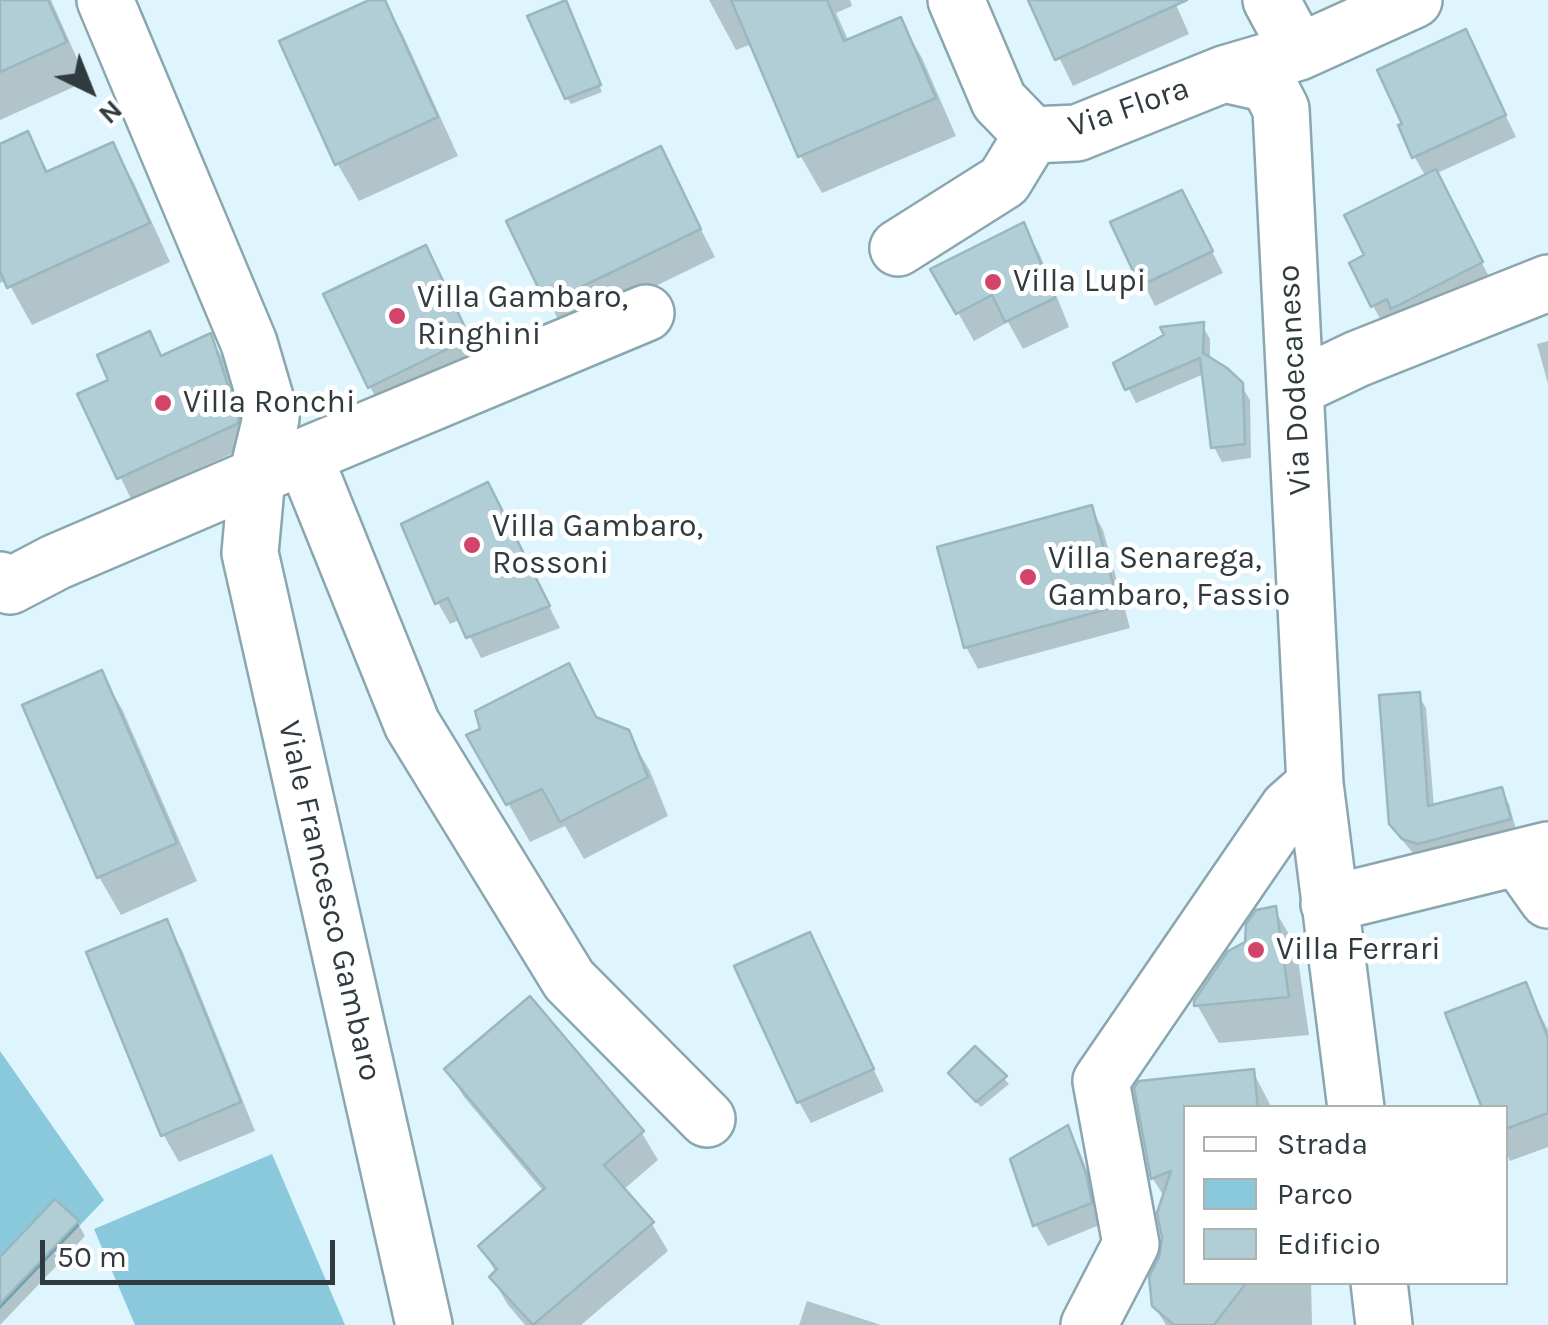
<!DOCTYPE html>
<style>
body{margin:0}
#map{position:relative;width:1548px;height:1325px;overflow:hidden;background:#def5fd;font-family:Karla,sans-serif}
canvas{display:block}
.legend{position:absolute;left:1183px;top:1105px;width:325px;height:180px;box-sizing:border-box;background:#fff;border:2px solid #acb1b2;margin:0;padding:12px 18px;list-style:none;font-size:30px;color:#2f3b3e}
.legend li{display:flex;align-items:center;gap:20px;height:50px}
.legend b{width:50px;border:2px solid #acb1b2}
.north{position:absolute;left:40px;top:40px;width:100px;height:100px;-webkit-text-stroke:8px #fff;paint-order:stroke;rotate:137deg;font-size:28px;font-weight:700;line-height:40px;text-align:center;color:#2f3b3e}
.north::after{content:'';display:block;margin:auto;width:35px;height:45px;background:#2f3b3e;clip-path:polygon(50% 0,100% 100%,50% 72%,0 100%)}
.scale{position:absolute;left:40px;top:1240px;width:295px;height:45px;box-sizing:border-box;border:5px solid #2f3b3e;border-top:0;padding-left:12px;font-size:30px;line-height:35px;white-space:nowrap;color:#2f3b3e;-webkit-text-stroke:8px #fff;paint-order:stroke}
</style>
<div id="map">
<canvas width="1548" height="1325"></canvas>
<ul class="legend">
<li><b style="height:12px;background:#fff"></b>Strada</li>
<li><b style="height:28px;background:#8ac9dc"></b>Parco</li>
<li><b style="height:28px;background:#b1ced7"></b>Edificio</li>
</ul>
<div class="north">N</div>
<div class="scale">50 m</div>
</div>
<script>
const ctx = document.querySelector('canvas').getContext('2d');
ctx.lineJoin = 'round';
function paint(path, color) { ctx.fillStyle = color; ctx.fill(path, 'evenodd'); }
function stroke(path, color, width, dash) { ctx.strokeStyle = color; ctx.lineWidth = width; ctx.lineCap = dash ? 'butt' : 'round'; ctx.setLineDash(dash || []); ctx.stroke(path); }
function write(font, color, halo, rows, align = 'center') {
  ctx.font = font + ' Karla,sans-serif'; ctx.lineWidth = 10; ctx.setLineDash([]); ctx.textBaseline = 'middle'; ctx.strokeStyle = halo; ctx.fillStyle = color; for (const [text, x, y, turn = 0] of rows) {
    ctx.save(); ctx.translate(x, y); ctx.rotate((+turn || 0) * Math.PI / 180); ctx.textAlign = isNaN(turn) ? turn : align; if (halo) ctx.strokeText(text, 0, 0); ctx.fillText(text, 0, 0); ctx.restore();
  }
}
paint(new Path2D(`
 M0 1051 104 1200 0 1309Z
 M272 1154 345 1325H135L94 1229Z`), '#8ac9dc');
paint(new Path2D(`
 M0 0H51L87 81 0 120Z
 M375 0H383L403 35 458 156 359 201 337 163Z
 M709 0H850L852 6 836 13 849 42 900 20 922 58 956 136 822 193 800 155 752 44 736 50Z
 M1031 0H1174L1189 34 1073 86Z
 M568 9 602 92 571 104 567 98Z
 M1465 32 1516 137 1435 174 1493 284 1385 327 1373 306 1367 256 1426 177 1414 156Z
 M27 135 49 173 112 145 134 183 170 262 32 325 7 280 0 283V147Z
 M660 149 715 257 564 331 509 223Z
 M1193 214 1223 273 1155 306 1113 223Z
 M1023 225 1039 253 1069 327 1023 349 1008 322 974 341 934 270Z
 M437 270 480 360 382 408 370 387Z
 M1202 325 1210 339V360L1241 385 1250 400 1251 458 1222 462 1214 447 1204 374 1136 403 1116 364Z
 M210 336 222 357 249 446 131 499 81 395Z
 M1548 341V384L1537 344Z
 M499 506 560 628 481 658 461 619 450 624 438 603Z
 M1091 508 1103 530 1130 628 978 669 966 647 940 549Z
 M568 666 598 721 627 732 650 771 668 816 584 859 565 826 530 842 470 736 482 730Z
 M101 673 123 711 197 881 121 915 99 877Z
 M1418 694 1426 708 1434 808 1501 790 1509 804 1517 833 1427 858 1413 853 1401 839 1392 823Z
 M1274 909 1296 946 1309 1035 1219 1043 1197 1005Z
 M166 922 182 950 255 1131 179 1162 163 1134Z
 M809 936 884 1091 811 1123 799 1102Z
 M1525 985 1548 1030V1147L1510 1161 1506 1153V1108Z
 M530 1000 642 1133 658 1160 623 1190 652 1224 668 1251 581 1325H525L508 1305 492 1278 496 1273 481 1247 544 1192 464 1097 448 1070Z
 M975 1049 1009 1084 981 1107 951 1074Z
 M1253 1072 1272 1108H1186V1282H1311L1312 1325H1166L1154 1306 1165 1198 1153 1179 1137 1089Z
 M1067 1129 1079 1150 1097 1197 1102 1224 1048 1246 1036 1225Z
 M77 1222 85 1236 0 1325V1261Z
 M807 1301 881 1325H799Z`), '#0003');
const building = new Path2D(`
 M0 0H48L67 42 0 72Z
 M369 0H385L438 117 335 165 279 41Z
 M566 0 601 85 565 99 527 16Z
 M731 0H827L844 41 901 17 936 98 798 157Z
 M1028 0H1187L1055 60Z
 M1466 29 1506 115 1412 158 1398 125 1402 124 1377 70Z
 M28 131 46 172 113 142 150 223 7 288 0 271V144Z
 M661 146 701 229 546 304 506 221Z
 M1436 169 1483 262 1391 309 1387 299 1371 307 1349 263 1364 255 1344 215Z
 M1182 190 1213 251 1140 286 1110 222Z
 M1024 222 1055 298 1005 322 992 295 956 314 930 269Z
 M426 245 470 338 368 388 323 294Z
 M1204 322 1203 353 1227 368 1243 383 1245 444 1211 448 1200 358 1125 390 1113 363 1164 335 1160 327Z
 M150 331 161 356 211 333 239 419 237 424 117 479 77 394 108 380 97 355Z
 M488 482 550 606 466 638 448 598 435 604 401 524Z
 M1092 505 1119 606 964 648 937 547Z
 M569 663 596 717 629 730 648 777 560 822 542 789 506 805 466 735 480 729 475 711Z
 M102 670 177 843 97 878 22 705Z
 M1420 692 1428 806 1502 787 1511 819 1418 844 1402 839 1389 824 1379 695Z
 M1276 906 1289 997 1194 1006V1001L1228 951 1245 942 1246 924 1256 910Z
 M167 919 241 1102 161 1136 86 952Z
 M810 932 874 1069 797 1103 734 966Z
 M1526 982 1548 1038V1113L1506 1129V1108H1482L1445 1013Z
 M530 996 644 1131 604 1165 654 1222 533 1325 489 1277 497 1269 478 1246 545 1188 444 1069Z
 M975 1046 1007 1076 976 1102 948 1073Z
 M1254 1069 1258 1108H1186V1282H1247L1214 1325H1174L1152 1306 1149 1277 1159 1257 1162 1238 1157 1213 1171 1171 1151 1179 1134 1088 1139 1081Z
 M1068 1125 1086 1173 1092 1203 1033 1226 1010 1159Z
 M55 1199 79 1221 0 1304V1257Z`);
paint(building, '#b1ced7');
stroke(building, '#9ab6bf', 2.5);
const minor = new Path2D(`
 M105 0 249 343 271 418 257 476 250 553 424 1325
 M956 0 999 101 1032 135 1077 133 1224 74 1299 52 1414 0
 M1271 0 1299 52
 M1224 74 1268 84 1281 109 1315 784 1356 1108
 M898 248 1004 181 1032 135
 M1296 388 1357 359 1548 283
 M304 456 412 724 569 980 707 1119
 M0 580 10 586 56 562 304 456 646 313
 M1518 858 1548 900
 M1329 904 1548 850
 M1379 1282 1384 1325
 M1089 1325 1131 1244 1101 1081 1288 808 1315 784`);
stroke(minor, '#8aa6ae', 60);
stroke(minor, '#fff', 55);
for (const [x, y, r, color] of [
 [993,282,10,"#d3446b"],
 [397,316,10,"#d3446b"],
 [163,403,10,"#d3446b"],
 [472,545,10,"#d3446b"],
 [1028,577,10,"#d3446b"],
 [1256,950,10,"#d3446b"]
]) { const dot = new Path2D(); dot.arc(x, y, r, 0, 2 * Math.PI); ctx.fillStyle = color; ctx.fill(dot); stroke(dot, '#fff', 4); }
write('32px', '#2f3b3e', '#fff', [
 ["Via Flora",1129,108,-19],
 ["Via Dodecaneso",1295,380,-93],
 ["Viale Francesco Gambaro",329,901,77]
]);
write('32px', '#2f3b3e', '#fff', [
 ["Villa Lupi",1013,282],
 ["Villa Gambaro,",417,298],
 ["Ringhini",417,335],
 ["Villa Ronchi",183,403],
 ["Villa Gambaro,",492,527],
 ["Rossoni",492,564],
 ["Villa Senarega,",1048,559],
 ["Gambaro, Fassio",1048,596],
 ["Villa Ferrari",1276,950]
], 'left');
</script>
